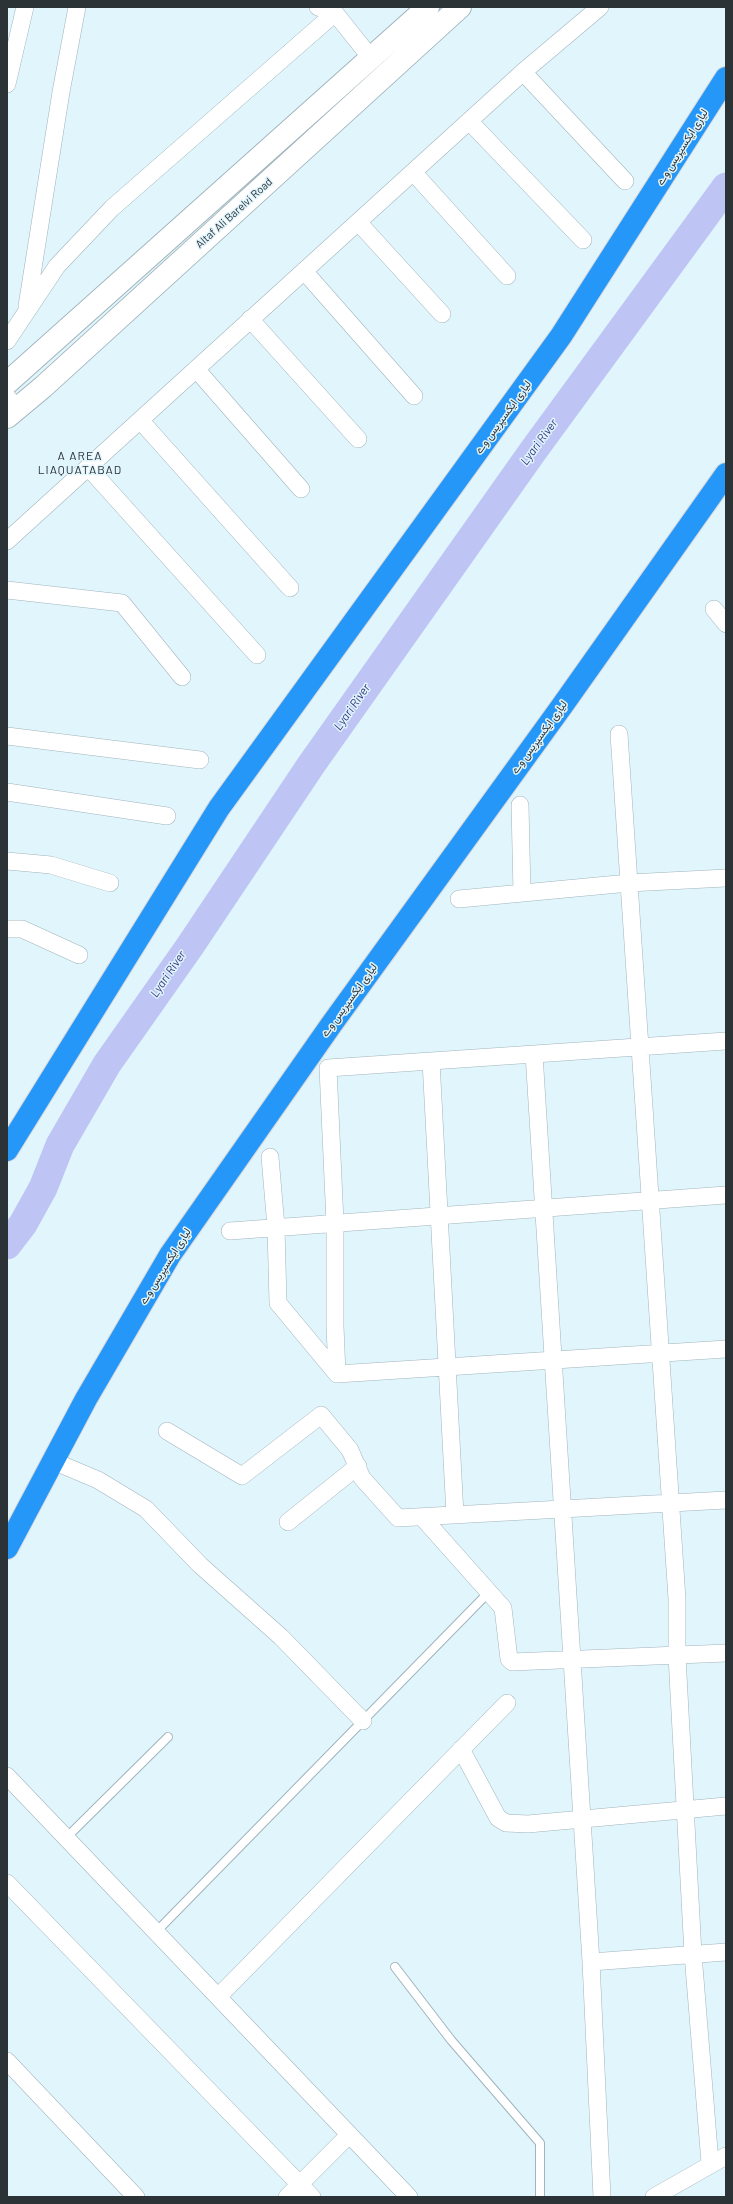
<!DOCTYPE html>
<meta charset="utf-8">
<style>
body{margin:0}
#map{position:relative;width:733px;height:2204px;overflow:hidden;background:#e1f5fd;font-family:Barlow,sans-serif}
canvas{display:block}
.frame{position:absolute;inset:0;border:8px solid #2b3336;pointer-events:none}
</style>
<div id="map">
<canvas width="733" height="2204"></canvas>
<div class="frame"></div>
</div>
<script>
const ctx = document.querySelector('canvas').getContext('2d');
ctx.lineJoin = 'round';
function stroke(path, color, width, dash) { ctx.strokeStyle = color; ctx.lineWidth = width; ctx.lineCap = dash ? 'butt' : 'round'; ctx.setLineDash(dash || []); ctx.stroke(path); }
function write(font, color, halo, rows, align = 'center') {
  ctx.font = font + ' Barlow,Vazirmatn,sans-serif'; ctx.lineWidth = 3; ctx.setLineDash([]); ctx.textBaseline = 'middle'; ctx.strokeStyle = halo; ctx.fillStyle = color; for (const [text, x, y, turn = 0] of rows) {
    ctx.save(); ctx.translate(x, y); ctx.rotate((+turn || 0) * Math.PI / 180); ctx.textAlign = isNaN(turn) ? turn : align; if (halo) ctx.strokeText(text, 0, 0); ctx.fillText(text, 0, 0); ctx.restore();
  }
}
stroke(new Path2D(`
 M7 1245 23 1224 43 1188 60 1145 107 1064 190 946 311 765 533 451 726 187`), '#bec5f5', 29);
const service = new Path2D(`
 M66 1838 168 1737
 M156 1932 489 1592
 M395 1967 451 2040 540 2143V2197`);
const minor = new Path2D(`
 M318 7 335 13 371 58
 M523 72 625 181
 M7 84 25 7
 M469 121 583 240
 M413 172 507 276
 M358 222 442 314
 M304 271 414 396
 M27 306 61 92 77 7
 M250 319 358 439
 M7 341 57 266 112 208 335 13
 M196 369 301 489
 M7 397 17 409
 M140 420 290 588
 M88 467 257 655
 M7 541 523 72 600 7
 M7 590 122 603 182 677
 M714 609 726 624
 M619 734 677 1599V1656L693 1954 710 2163
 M7 736 200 760
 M7 792 167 816
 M520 805 522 893
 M7 861 51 865 110 883
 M459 899 629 883 726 878
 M7 929H22L79 955
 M534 1054 591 1962 602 2197
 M431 1061 455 1515
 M270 1157 276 1227 278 1303 337 1374
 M230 1231 726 1195
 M337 1374 335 1326V1223L328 1068 726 1041
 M337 1374 726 1349
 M167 1431 242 1476 321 1415 350 1450 362 1478 398 1518 726 1500
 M53 1461 98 1480 146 1509 200 1565 281 1637 363 1721
 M422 1517 503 1608 509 1659 512 1662 726 1653
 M288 1522 358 1466
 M461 1749 498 1818 506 1823 528 1824 726 1806
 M7 1776 409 2197
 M7 1883 312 2197
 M591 1962 726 1952
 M218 1997 507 1703
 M7 2061 136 2197
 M287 2197 349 2135
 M654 2197 726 2156`);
const secondary = new Path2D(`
 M7 383 428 7
 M7 417 43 387 460 7`);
const motorway = new Path2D(`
 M7 1150 219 808 561 336 726 78
 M7 1548 86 1399 170 1255 331 1025 562 706 726 474`);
stroke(service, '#a1b4bc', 10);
stroke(minor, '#a1b4bc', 18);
stroke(secondary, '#a1b4bc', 24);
stroke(motorway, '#d5d6d7', 24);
stroke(service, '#fff', 8);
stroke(minor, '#fff', 17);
stroke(secondary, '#fff', 22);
stroke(motorway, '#2497f8', 22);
write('11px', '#2b3336', '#e1f5fd', [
 ["لیاری ایکسپریس وے",682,147,-58],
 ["Altaf Ali Barelvi Road",234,213,-42],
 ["لیاری ایکسپریس وے",503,417,-54],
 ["لیاری ایکسپریس وے",539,737,-54],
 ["لیاری ایکسپریس وے",349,1000,-54],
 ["لیاری ایکسپریس وے",165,1266,-58]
]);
write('italic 12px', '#37397f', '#e1f5fd', [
 ["Lyari River",539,442,-54],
 ["Lyari River",352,707,-55],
 ["Lyari River",168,974,-56]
]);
ctx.letterSpacing = '1px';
write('12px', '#2b3336', '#e1f5fd', [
 ["A AREA",80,456],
 ["LIAQUATABAD",80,470]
]);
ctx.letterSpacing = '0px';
</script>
